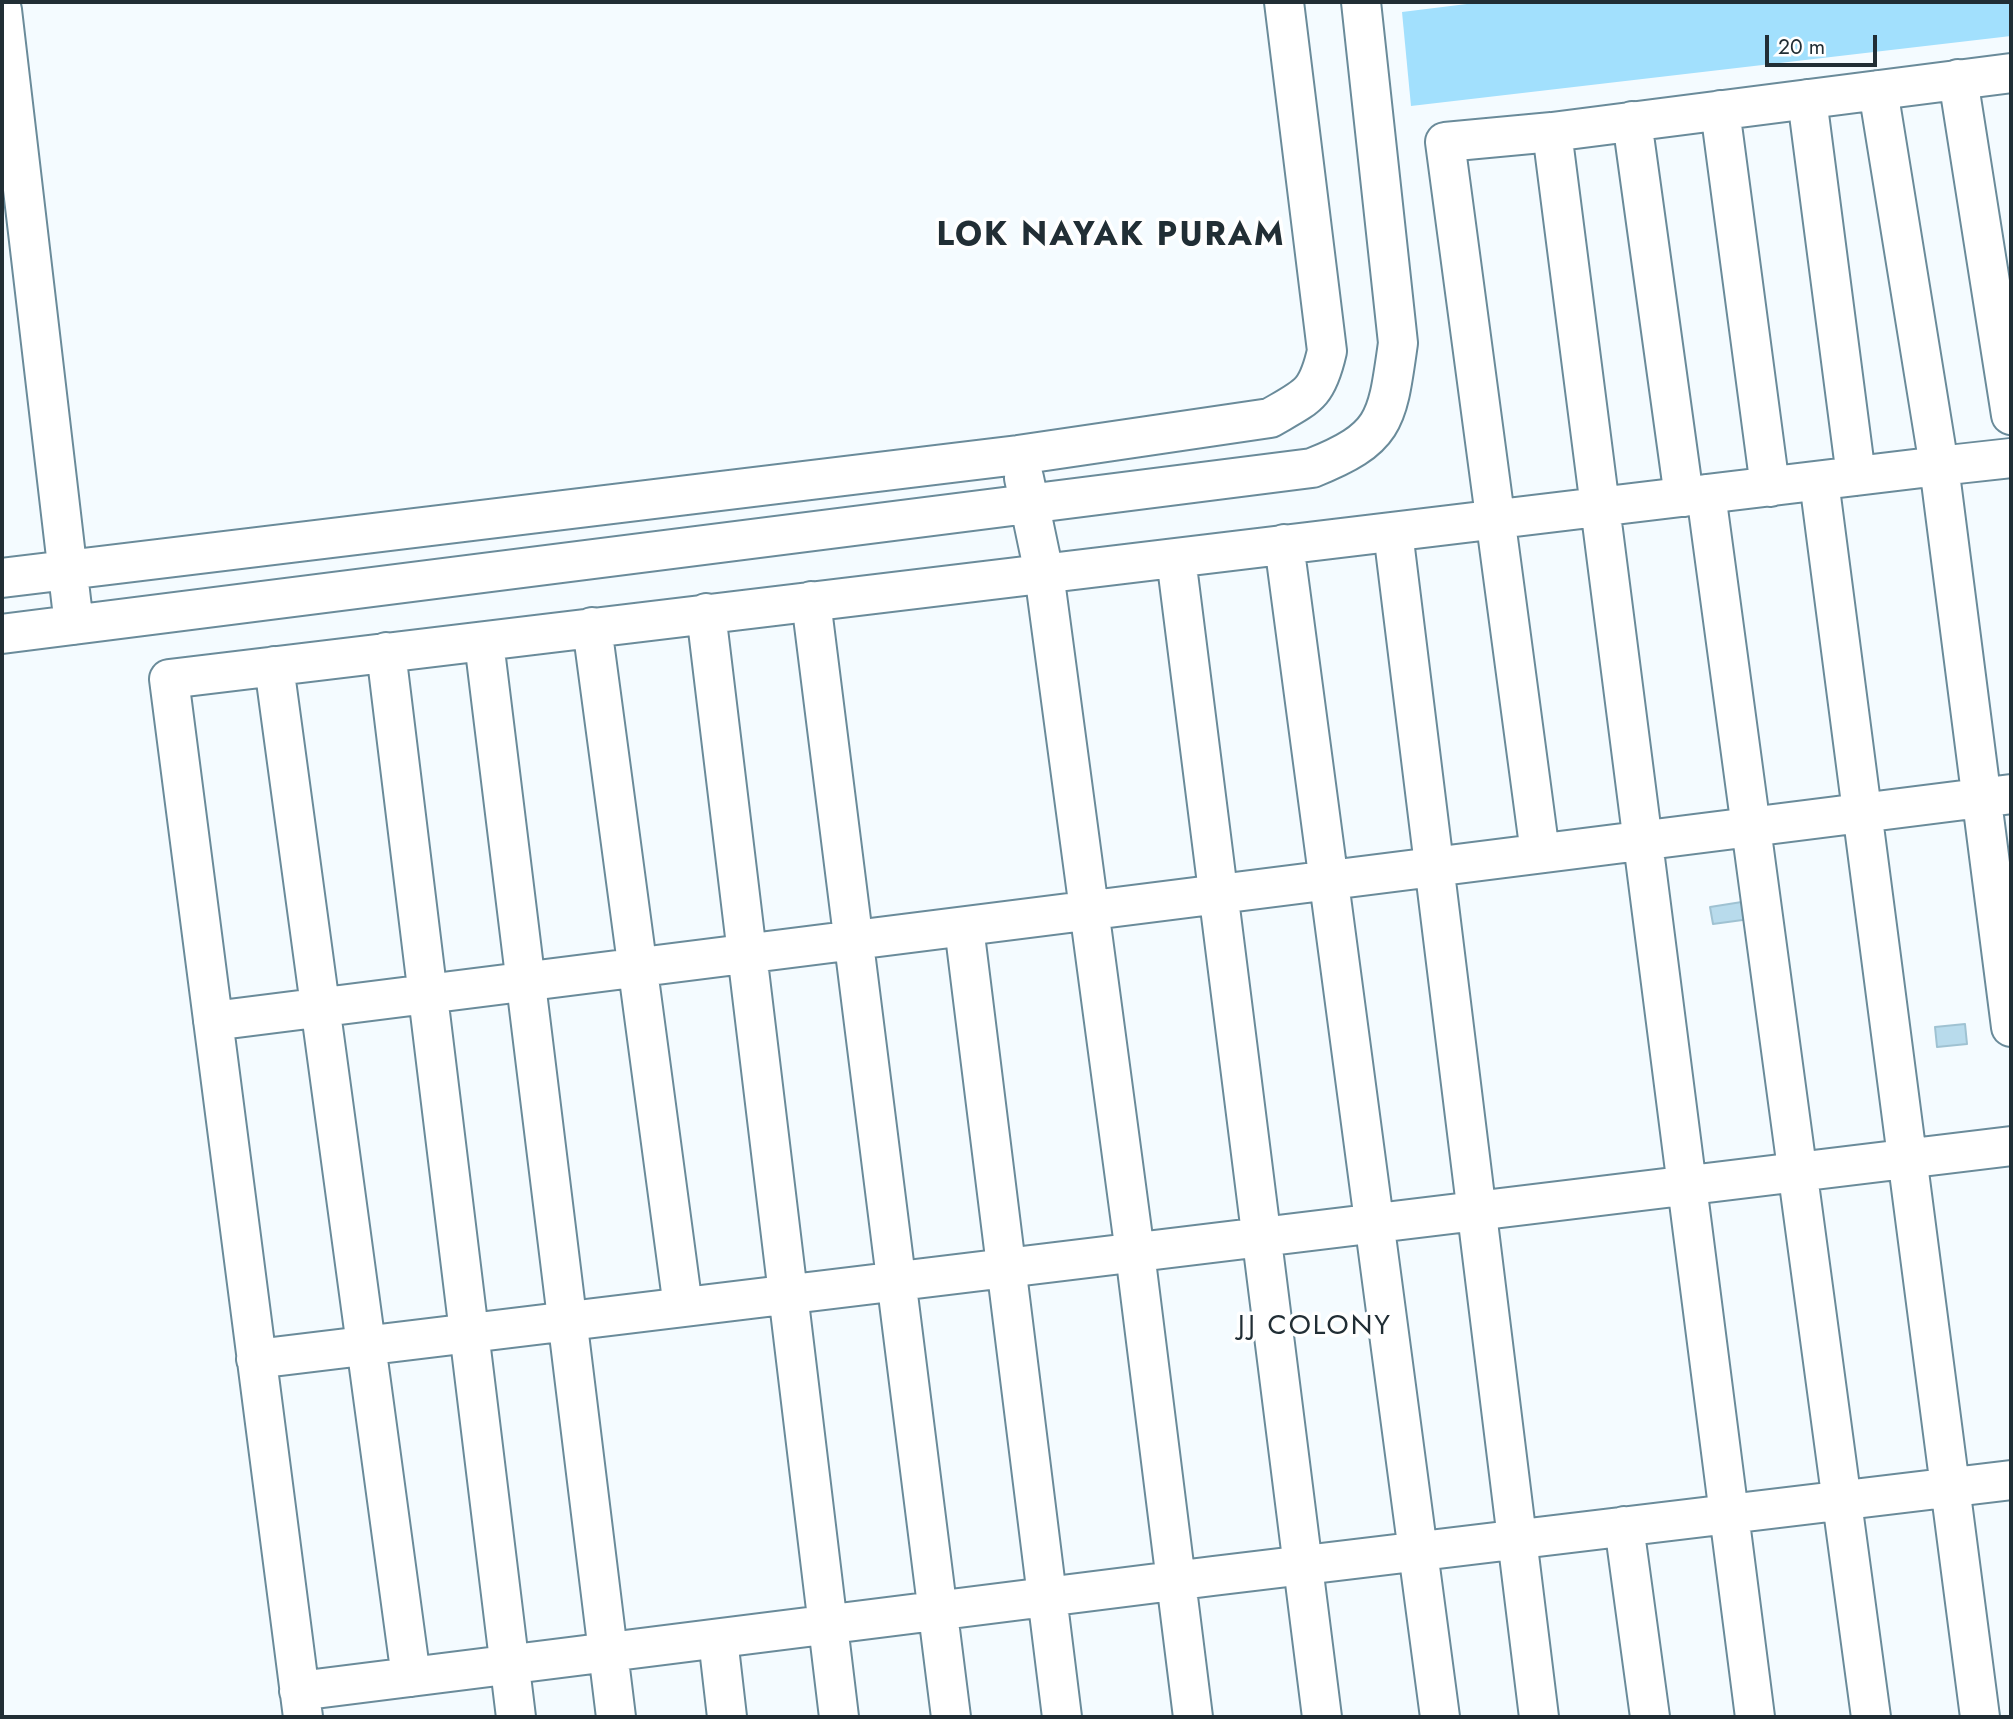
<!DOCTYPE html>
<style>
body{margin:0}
#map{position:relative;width:2013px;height:1719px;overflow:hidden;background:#f4fbff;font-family:Jost,sans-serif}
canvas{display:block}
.frame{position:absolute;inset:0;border:4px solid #212e35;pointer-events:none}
.scale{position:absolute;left:1765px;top:35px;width:112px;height:32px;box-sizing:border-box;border:4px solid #212e35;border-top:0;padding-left:9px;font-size:21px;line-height:24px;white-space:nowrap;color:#212e35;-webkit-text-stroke:5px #fff;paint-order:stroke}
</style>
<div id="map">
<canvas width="2013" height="1719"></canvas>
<div class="frame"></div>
<div class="scale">20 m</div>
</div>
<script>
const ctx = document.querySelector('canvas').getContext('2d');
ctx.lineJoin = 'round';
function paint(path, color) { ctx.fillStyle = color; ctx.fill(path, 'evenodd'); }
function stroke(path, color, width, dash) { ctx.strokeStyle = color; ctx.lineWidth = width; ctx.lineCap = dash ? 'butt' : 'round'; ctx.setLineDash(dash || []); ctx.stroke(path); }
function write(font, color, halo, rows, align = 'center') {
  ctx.font = font + ' Jost,sans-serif'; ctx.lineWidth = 7; ctx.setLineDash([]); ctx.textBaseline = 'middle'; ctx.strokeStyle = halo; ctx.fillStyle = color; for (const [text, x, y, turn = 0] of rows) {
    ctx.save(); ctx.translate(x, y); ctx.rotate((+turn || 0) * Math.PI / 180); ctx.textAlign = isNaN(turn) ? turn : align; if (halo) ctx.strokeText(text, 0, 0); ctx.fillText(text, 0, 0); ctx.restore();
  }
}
paint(new Path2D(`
 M1483 2H2011V36L1411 106 1402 12Z`), '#a2e0fd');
const building = new Path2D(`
 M1748 901 1750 919 1713 924 1710 907Z
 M1965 1024 1967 1044 1937 1047 1935 1027Z`);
paint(building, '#b8dbec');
stroke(building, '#9fc2d2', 2);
const minor = new Path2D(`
 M2 10 74 625
 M1958 79 2011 415
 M1878 90 1939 466 2011 458
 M1807 99 1856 476
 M1720 110 1770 487
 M1632 121 1684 497
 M1552 132 1755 1717
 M1024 478 1044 573 1135 1253 1193 1717
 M1819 481 1980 1717
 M1706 494 1871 1717
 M1393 532 1539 1717
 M1284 544 1440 1717
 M1176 558 1322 1717
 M2 578 1018 455 1270 418C1308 396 1317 395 1327 351L1284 2
 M811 601 951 1717
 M706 613 839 1717
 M592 627 683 1307
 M2 634 1312 468C1387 438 1387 420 1398 343L1361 2
 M484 642 616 1717
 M386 652 516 1717
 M274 666 411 1677
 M1540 853 1445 142 1552 132 2011 73
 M964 927 1062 1717
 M213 1021 2011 794
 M256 1359 2011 1146
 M1624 1526 1650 1717
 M718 1639 727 1717
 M299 1691 1213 1576 2011 1480
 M303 1717 169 679 1939 466 2011 1027`);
stroke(minor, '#6a8b9a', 42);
stroke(minor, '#fff', 38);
ctx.letterSpacing = '2px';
write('28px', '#212e35', '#fff', [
 ["JJ COLONY",1315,1327]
]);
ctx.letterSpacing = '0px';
ctx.letterSpacing = '2px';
write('bold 33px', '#212e35', '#fff', [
 ["LOK NAYAK PURAM",1111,237]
]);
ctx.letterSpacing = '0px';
</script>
